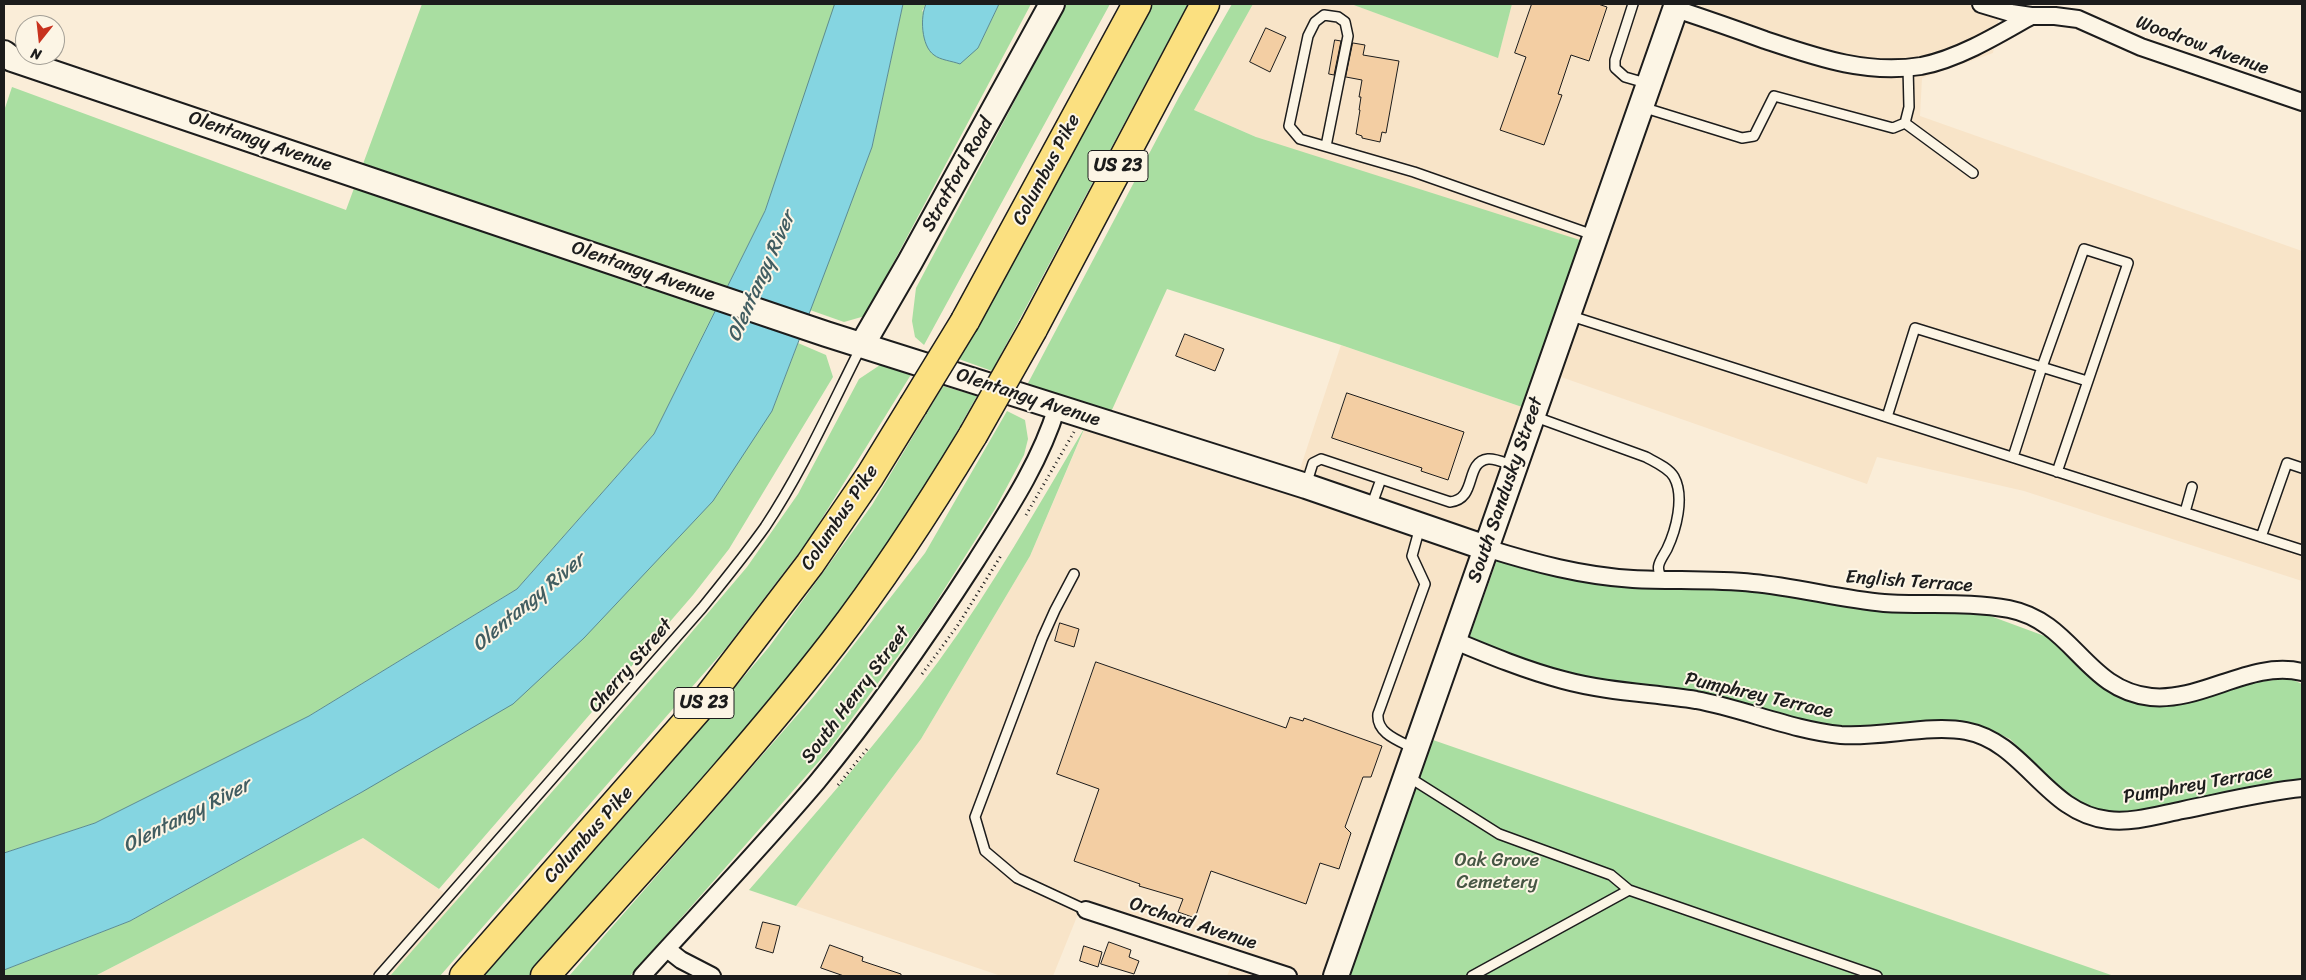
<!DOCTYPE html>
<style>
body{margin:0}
#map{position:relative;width:2306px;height:980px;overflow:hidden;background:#faedd8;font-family:Sriracha,sans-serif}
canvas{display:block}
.frame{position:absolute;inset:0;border:5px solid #1c1c1c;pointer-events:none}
.north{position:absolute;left:15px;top:15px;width:50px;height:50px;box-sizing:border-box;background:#fcf5e5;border:1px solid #a29e95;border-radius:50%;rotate:196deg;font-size:14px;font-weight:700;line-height:20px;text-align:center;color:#1c1c1c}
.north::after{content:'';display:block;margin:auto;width:18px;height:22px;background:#c8321e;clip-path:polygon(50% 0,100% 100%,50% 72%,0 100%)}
</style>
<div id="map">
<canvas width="2306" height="980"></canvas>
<div class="frame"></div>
<div class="north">N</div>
</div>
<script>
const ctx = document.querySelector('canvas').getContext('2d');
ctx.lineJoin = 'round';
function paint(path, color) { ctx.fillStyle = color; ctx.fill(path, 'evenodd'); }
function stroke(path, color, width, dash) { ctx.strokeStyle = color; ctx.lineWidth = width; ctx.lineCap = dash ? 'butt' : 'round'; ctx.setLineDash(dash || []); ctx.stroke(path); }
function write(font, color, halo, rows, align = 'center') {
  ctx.font = font + ' Sriracha,sans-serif'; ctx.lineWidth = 4; ctx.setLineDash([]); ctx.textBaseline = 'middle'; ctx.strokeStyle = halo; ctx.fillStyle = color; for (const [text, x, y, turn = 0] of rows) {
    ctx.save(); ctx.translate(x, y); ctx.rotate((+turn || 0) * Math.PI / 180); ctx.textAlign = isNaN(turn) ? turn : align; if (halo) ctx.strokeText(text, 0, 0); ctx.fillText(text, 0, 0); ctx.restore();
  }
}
paint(new Path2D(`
 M1253 4H1351L1498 57 1512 4H2001L1993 53 1922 78 1920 116 2302 251V581L2024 491 1877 457 1867 484 1561 377 1350 976H1227L1231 966 1078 914 1053 976H1001L796 906 921 739 1030 556 1094 407 1299 472 1341 345 1522 407 1256 137 1194 110Z
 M363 838 458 902 390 976H95Z`), '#f8e4c8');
paint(new Path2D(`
 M422 4H835L836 6 765 211 654 434 517 589 309 716 95 823 4 853V111L12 87 346 210Z
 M903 4H926L922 11 978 48 999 4H1031L865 316 844 322 810 310 872 147Z
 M1066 4H1110L924 345 915 337 912 321 916 288Z
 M1149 4H1188L992 371 956 358Z
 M1232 4H1253L1194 110 1256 137 1583 241 1522 407 1341 345 1167 289 1111 412 1027 385 1179 97Z
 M1351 4H1512L1498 58Z
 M798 343 826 355 833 377 729 549 693 595 439 889 363 838 95 976H4V970L130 921 362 792 772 411Z
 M880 365 912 373 808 541 726 648 440 976H390L668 660 747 567 798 494 859 379Z
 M943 386 977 396 938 465 876 561 812 654 529 976H483L654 783 769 647 872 505Z
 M1007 411 1025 420 1028 439 1024 455 995 509 926 618 828 751 630 976H569L814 696 925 553Z
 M1085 427 1030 556 921 739 796 906 749 890C814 815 879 742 938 662 992 588 1038 506 1085 427Z
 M1498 557 1582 581 1746 590 1812 601 1911 611 1985 614 2050 638 2109 693 2149 704 2243 684 2289 678 2302 684V783L2136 812 2102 814 2066 796 2010 739 1982 726 1948 723 1859 732 1596 683 1503 657 1468 641Z
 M1433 740 2114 976H1350Z`), '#a9dea1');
const water = new Path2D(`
 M835 4H903L872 147 838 238 772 411 713 501 584 638 513 704 362 792 130 921 4 970V853L95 823 309 716 517 589 654 434 765 211Z
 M926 4H999L978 48 960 64C952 61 940 60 934 55 921 46 920 16 926 4Z`);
paint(water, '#85d5e1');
stroke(water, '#5b8b92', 1);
const building = new Path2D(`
 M1532 4H1598L1607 7 1589 61 1571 55 1558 94 1562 95 1544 145 1500 130 1526 57 1515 53Z
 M1266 28 1286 37 1270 72 1250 62Z
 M1335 40 1341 41 1334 75 1329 74Z
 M1353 43 1365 45 1363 55 1399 61 1386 133 1382 132 1380 142 1362 138V136L1356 134 1360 110H1359L1361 97H1359L1362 80 1346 77Z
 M1185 334 1224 349 1215 371 1176 356Z
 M1347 393 1464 432 1448 480 1421 471 1422 468 1332 438Z
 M1060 623 1079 629 1074 647 1055 641Z
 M1096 662 1286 728 1290 717 1303 721 1304 718 1382 746 1371 777H1363L1345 827 1351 833 1339 869 1320 863 1306 904 1211 871 1195 918 1178 912 1183 899 1139 886 1140 884 1074 861 1099 789 1057 774Z
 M763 922 780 926 773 953 756 948Z
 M1109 942 1131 950 1129 957 1139 961 1134 974 1101 964Z
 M830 945 863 957 862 961 901 974V976H844L821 968Z
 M1084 946 1102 952 1098 967 1080 961Z`);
paint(building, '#f3cea3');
stroke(building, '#1c1c1c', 1);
const lane = new Path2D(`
 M1633 4 1615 60V68L1625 77 1649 84
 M1642 107 1742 138 1754 136 1774 96 1893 128 1905 123 1909 107 1908 67
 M1905 123 1973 173
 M1326 146 1348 36 1345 22 1338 17 1324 15 1315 22 1308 36 1289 126 1300 139 1414 172 1596 236
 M1568 315 2302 550
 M1533 416 1646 457C1655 462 1669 468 1674 477 1685 497 1676 530 1667 549 1660 562 1654 566 1663 580
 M1887 417 1915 328 2087 381
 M2013 457 2042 367 2084 249 2128 263 2057 472
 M1381 479 1450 502C1478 499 1464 462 1488 459 1496 458 1507 464 1515 466
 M1306 485 1313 463 1321 459 1381 479 1371 507
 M2185 512 2192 487
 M2261 537 2287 463 2302 468
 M1074 574 1055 610 1042 639 975 817 985 851 1017 878 1086 910
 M1415 749C1400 741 1376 734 1378 714L1425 584 1412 556 1420 527
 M1407 776 1499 834 1611 875 1629 890 1472 976
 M1629 890 1877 976
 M379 976 702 608C723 582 745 555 765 527 803 470 831 406 862 345`);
const street = new Path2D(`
 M1981 4 2011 13 2031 16H2055L2078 19 2141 47 2302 102
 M1676 9C1706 19 1735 29 1765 40 1816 57 1866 75 1921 66 1958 59 1998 35 2031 16
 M1486 548C1534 563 1582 576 1633 579 1673 581 1713 579 1753 583 1797 587 1840 599 1884 603 1925 606 1968 601 2009 609 2074 622 2085 690 2151 697 2203 702 2250 660 2302 672
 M1453 640C1489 655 1525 670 1563 680 1607 692 1652 693 1696 700 1745 709 1791 730 1841 735 1880 738 1929 724 1966 731 2025 742 2046 813 2108 820 2133 823 2158 815 2183 810 2223 802 2262 792 2302 788
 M1086 910 1288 976
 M667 949 681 960 712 976
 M642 976C700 912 761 848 817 782 875 712 927 637 976 561 1007 512 1040 463 1057 407`);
const secondary = new Path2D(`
 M4 53 12 59 826 334 1306 486 1486 548
 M862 345 910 262 1052 4
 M1336 976 1677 4`);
const highway = new Path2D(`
 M965 321 1137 4
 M1033 329 1205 4
 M464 976 706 700 810 564 870 476 913 406
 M545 976C643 866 744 758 834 642 885 576 930 506 973 435`);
stroke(lane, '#1c1c1c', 12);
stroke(street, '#1c1c1c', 20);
stroke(secondary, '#1c1c1c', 28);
stroke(highway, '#1c1c1c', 31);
stroke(new Path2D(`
 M1026 515 1074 432
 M922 674 958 625 1002 554
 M838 785 867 749`), '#1c1c1c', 3, [1, 4]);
stroke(lane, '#fcf5e5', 9);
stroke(street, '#fcf5e5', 16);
stroke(secondary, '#fcf5e5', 24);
stroke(highway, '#fbe080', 28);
const highwayBridge = new Path2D(`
 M913 406 965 321
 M973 435 1033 329`);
stroke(highwayBridge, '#1c1c1c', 31, []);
stroke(highwayBridge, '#fbe080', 28);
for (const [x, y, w] of [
 [1118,166,60],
 [704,703,60]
]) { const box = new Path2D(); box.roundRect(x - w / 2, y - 15.5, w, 31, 4); ctx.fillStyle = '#fcf5e5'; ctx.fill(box); stroke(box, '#1c1c1c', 1); }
write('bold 18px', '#1c1c1c', null, [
 ["US 23",1118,166],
 ["US 23",704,703]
]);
write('19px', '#1c1c1c', '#fcf5e5', [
 ["Woodrow Avenue",2202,46,20],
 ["Olentangy Avenue",260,142,19],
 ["Columbus Pike",1047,170,-62],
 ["Stratford Road",958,175,-61],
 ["Olentangy Avenue",643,272,19],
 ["Olentangy Avenue",1028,398,18],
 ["South Sandusky Street",1506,490,-71],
 ["Columbus Pike",840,518,-56],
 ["English Terrace",1909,582,4],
 ["Cherry Street",631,666,-49],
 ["South Henry Street",856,695,-53],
 ["Pumphrey Terrace",1759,696,13],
 ["Pumphrey Terrace",2198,785,-10],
 ["Columbus Pike",589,835,-48],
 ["Orchard Avenue",1193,924,18]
]);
write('19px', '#465644', '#fcf5e5', [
 ["Oak Grove",1497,861],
 ["Cemetery",1497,883]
]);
write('italic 20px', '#415d61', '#fcf5e5', [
 ["Olentangy River",762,277,-66],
 ["Olentangy River",529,603,-40],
 ["Olentangy River",187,816,-27]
]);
</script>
